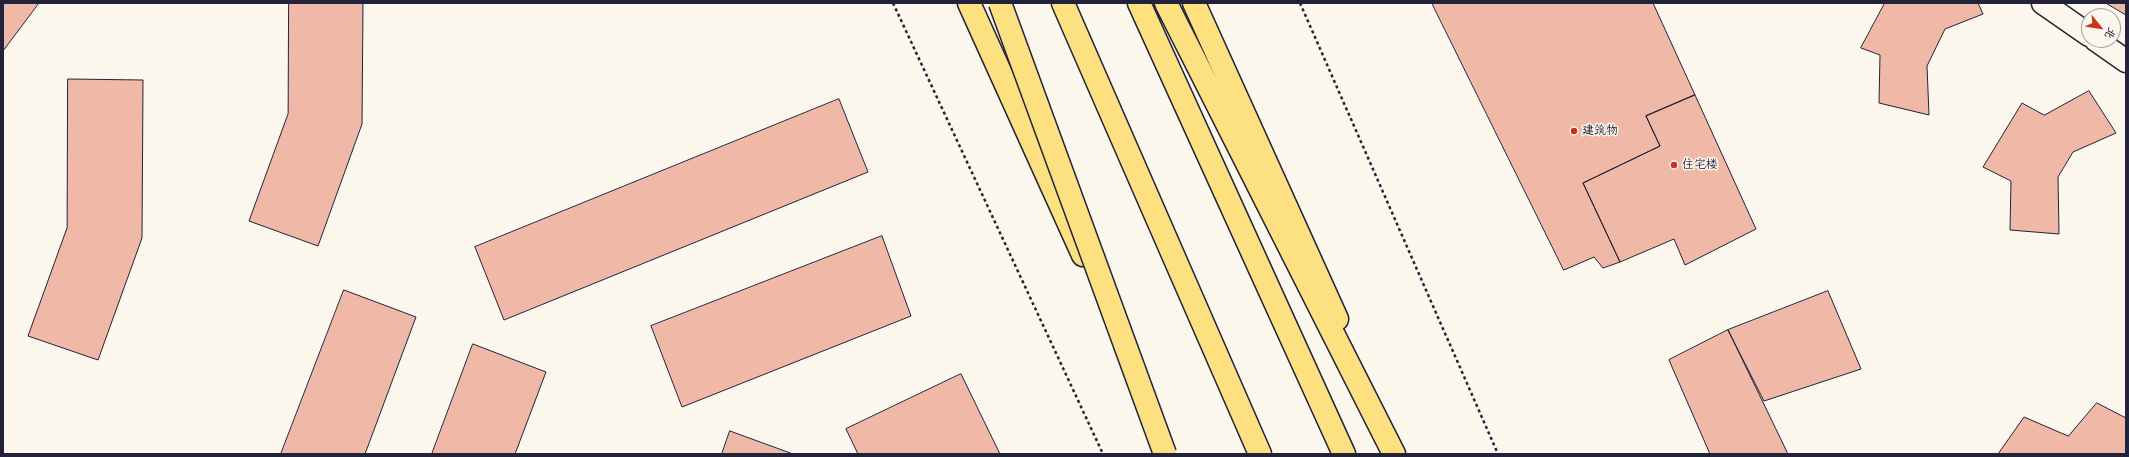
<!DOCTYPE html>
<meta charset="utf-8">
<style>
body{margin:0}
#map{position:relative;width:2129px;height:457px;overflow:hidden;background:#fbf7ec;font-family:Delius,"LXGW WenKai TC",sans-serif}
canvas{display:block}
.frame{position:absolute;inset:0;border:4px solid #22223b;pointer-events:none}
.north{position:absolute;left:2081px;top:8px;width:40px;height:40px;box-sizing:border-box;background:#fbf7ec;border:1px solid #a4a2a5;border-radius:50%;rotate:120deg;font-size:11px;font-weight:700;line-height:16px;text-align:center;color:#22223b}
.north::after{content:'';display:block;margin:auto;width:14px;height:18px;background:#c8321e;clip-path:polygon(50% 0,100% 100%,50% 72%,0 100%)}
</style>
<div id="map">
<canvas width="2129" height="457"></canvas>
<div class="frame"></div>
<div class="north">北</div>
</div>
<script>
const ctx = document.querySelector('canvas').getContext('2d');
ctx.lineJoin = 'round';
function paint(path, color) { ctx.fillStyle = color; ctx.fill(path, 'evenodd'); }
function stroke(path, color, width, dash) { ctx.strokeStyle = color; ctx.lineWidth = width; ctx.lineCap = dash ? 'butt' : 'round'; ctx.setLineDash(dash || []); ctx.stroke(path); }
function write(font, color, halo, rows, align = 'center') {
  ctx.font = font + ' Delius,"LXGW WenKai TC",sans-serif'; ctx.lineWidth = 3; ctx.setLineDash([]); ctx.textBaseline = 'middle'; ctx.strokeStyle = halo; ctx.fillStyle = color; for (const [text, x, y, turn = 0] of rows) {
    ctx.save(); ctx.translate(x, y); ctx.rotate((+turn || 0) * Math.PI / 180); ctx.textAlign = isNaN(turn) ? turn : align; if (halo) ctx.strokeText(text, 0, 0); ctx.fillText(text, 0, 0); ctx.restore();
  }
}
const building = new Path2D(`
 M3 3H39L3 51Z
 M289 3H363L362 124 318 246 249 221 288 114Z
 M1432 3H1653L1695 95 1646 116 1660 146 1583 183 1620 262 1603 268 1594 257 1564 270Z
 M1885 3H1978L1983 14 1945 29 1927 66 1929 115 1879 103 1880 55 1861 48Z
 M2106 3H2126V12L2125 14Z
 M68 79 143 80 142 238 98 360 28 336 67 228Z
 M2089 91 2116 133 2073 152 2058 177 2059 234 2010 230 2011 181 1983 167 2022 103 2044 115Z
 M1695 95 1756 229 1685 265 1674 239 1620 262 1583 183 1660 146 1646 116Z
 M839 99 868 172 504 320 475 247Z
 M882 236 911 316 682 407 651 326Z
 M344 290 416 317 365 454H281Z
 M1828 291 1861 369 1764 401 1728 330Z
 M1728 330 1788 454H1710L1669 360Z
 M473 344 546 372 515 454H432Z
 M961 374 1000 454H858L846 429Z
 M2097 403 2126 418V454H1998L2024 417 2068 436Z
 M730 431 793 454H722Z`);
paint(building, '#f0b8a7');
stroke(building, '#22223b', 1);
const minor = new Path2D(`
 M2043 3 2089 35
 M2096 40 2126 61`);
const major = new Path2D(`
 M969 3 1083 255
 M1194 3 1337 319`);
const highway = new Path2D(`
 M1063 3 1260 454
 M1139 3 1344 454
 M1166 3 1394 454`);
stroke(minor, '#22223b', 25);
stroke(major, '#22223b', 25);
stroke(highway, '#22223b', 25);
stroke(new Path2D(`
 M893 3 1103 454
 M1300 3 1498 454`), '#22223b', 2.5, [3, 3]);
stroke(minor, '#fbf7ec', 22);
stroke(major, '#fde080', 22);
stroke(highway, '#fde080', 22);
const highwayBridge = new Path2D(`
 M1000 3 1165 454`);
stroke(highwayBridge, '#22223b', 25, []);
stroke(highwayBridge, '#fde080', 22);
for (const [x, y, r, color] of [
 [1574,131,4,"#c8321e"],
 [1674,165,4,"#c8321e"]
]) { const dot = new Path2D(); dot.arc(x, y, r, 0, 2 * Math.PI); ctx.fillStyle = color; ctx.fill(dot); stroke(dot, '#fbf7ec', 1.5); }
write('12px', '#22223b', '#fbf7ec', [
 ["建筑物",1582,131],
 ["住宅楼",1682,165]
], 'left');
</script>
